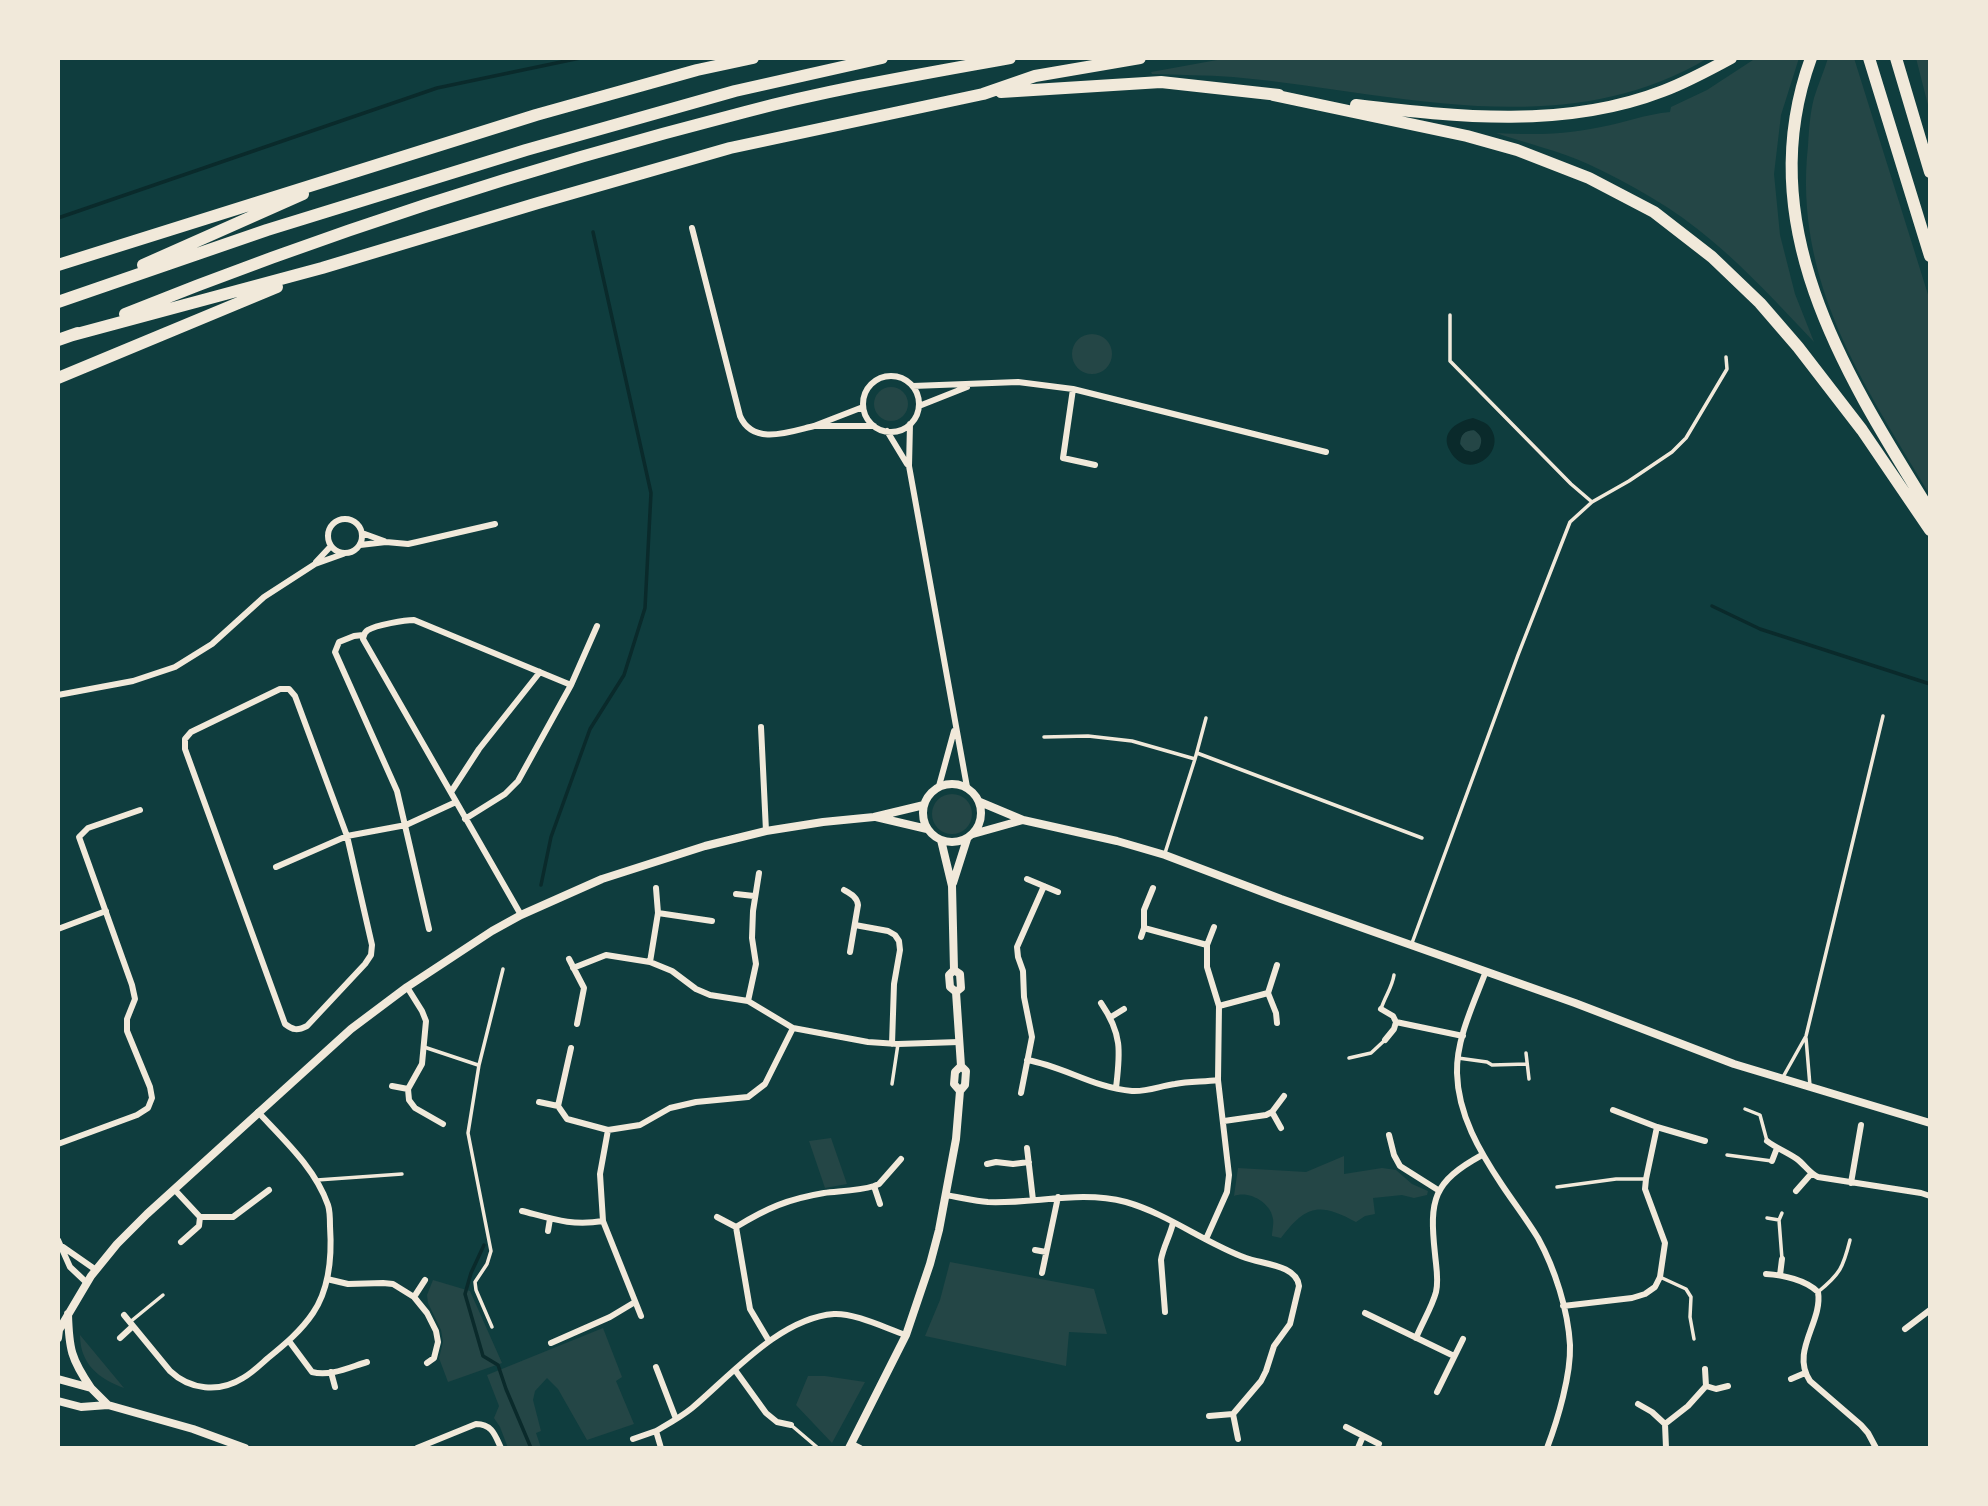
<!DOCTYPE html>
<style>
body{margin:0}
#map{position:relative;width:1988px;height:1506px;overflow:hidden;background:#0f3d3e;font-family:Inter,sans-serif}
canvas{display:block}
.frame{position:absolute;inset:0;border:60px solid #f1e9da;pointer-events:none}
</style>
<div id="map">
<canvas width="1988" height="1506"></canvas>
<div class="frame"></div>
</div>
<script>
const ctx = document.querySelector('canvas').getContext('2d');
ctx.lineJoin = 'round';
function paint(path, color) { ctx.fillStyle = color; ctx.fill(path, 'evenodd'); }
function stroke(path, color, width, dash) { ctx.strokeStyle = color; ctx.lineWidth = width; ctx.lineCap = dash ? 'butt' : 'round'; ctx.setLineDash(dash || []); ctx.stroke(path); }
paint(new Path2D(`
 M1228 58H1708C1562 146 1390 91 1233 77 1206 75 1179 75 1152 74L1151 72Z
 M1756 58H1799L1781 115 1774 174 1780 235 1795 294 1814 342C1781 307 1748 271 1711 240 1675 209 1631 184 1588 164 1559 151 1526 143 1496 133 1533 135 1564 135 1601 127 1624 123 1646 114 1670 112L1671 107 1707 90Z
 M1828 58H1854L1930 301V495C1864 385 1793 281 1808 146 1809 130 1810 113 1814 98 1818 85 1824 71 1828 58Z
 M1916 58H1930V113Z
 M1072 354a20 20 0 1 1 40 0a20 20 0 1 1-40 0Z
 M874 404a17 17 0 1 1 34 0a17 17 0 1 1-34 0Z
 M1460 441a11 11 0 1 1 22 0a11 11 0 1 1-22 0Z
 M932 814a20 20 0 1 1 40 0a20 20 0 1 1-40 0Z
 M831 1138 847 1184 825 1188 809 1141Z
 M1344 1156V1174L1382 1168 1396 1170 1412 1184 1428 1191 1427 1195 1414 1198 1402 1195 1373 1198 1375 1214 1365 1216 1356 1222C1319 1202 1306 1205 1281 1238L1272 1236C1272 1231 1274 1224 1273 1219 1271 1202 1248 1190 1234 1196L1238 1168 1306 1172Z
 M950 1262 1094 1289 1107 1334 1069 1332 1066 1366 925 1336 940 1300Z
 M433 1280 470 1291 502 1363 448 1382 439 1358 443 1342 441 1330 428 1303 427 1295Z
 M603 1328 622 1377 616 1381 634 1424 587 1440 558 1389 547 1378 535 1391 533 1400 541 1431 536 1433 541 1448H508L500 1427 494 1418 499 1406 487 1375Z
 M80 1335 124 1388C99 1379 80 1364 80 1335Z
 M808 1376H825L865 1382 832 1443 796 1405Z`), '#244646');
paint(new Path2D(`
 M1473 418C1478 420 1485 422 1488 425 1511 450 1468 484 1450 451 1439 432 1458 421 1473 418ZM1474 430C1482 436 1483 440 1479 449L1472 452 1465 450 1460 444C1461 434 1464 431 1474 430Z`), '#0a2a2b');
stroke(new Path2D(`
 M58 218 437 88 580 58
 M1712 606 1760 629 1930 684
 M541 885 551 837 590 729 624 675 645 608 651 493 593 232
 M484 1245 471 1273 465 1294 483 1356 498 1365 506 1389 531 1448`), '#0a2a2b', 3.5);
stroke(new Path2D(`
 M1450 315V361L1571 484 1592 502
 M1044 737 1088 736 1132 741 1195 759
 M1197 753 1422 838
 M1165 853 1195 759 1206 718
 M1412 943 1518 655 1570 522 1592 502 1629 481 1672 452 1686 438 1727 369 1726 357
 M1381 1009C1385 996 1392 988 1394 975
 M1806 1038 1810 1086
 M424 1047 478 1065
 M1526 1053 1529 1079
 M1349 1058 1371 1053 1385 1040
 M1458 1058 1487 1062 1492 1065 1527 1064
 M1783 1077 1806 1036 1883 716
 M892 1084 898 1044
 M1745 1109 1760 1115 1767 1141
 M1727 1155 1772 1161
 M317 1180 402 1174
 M1557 1187 1616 1179H1646
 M1782 1213 1779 1220 1782 1259
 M1767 1218 1779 1220
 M1660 1277 1686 1289 1691 1297 1690 1317 1694 1339
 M1818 1292C1840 1274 1843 1268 1850 1240
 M130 1322 163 1295
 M492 1327 476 1290 475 1282 487 1264 491 1251 468 1133 479 1065 503 969
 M791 1425 818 1448`), '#f1e9da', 3.5);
stroke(new Path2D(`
 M692 228 740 416C753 446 789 432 814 426
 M863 404a28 28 0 1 1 56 0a28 28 0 1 1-56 0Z
 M913 386 1018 382 1073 389 1326 452
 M1073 389 1063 458 1095 465
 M919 406 967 387
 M863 407 814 426H874
 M910 424 909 466 967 787
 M887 431 907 464
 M328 536a17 17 0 1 1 34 0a17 17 0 1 1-34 0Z
 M362 533 384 541
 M360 545 386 542 408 544 417 542 495 524
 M316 562 331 546
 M363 635 354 636 339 642 335 652 397 791 429 929
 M280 689H289L295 696 347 836 372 945 371 955 365 964 307 1026C297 1031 293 1030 285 1024L185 749V739L191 732Z
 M58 695 133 681 175 667 212 644 264 597 315 564 343 554
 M761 727 766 831
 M939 786 954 731
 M451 792 479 749 540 672
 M465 819 505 794 518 781 571 685 597 626
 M276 867 347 836 406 825 456 802
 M1027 879 1058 892
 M844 890C851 894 857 897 858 905L850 952
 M736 894 754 896
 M658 913 712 921
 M521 915 363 639C364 635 364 632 368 630 376 625 405 620 414 620L571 685
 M855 925 888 931 895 935 899 941 900 950 894 984 892 1044
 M1144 928 1207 945
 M58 929 106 911
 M1141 937 1144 928V910L1153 888
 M569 959 584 988 577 1024
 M650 962 658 913 656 888
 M573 968 606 955 650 962 672 971 696 989 710 995 748 1001 793 1028
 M1486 971C1474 1003 1456 1039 1457 1073 1458 1115 1480 1152 1502 1185 1514 1203 1527 1220 1538 1238 1555 1269 1568 1310 1570 1345 1571 1375 1558 1419 1547 1448
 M407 987 422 1011 426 1021 422 1064 408 1089 409 1100 415 1108 443 1124
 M1268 993 1276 1013 1277 1023
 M748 1001 756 964 752 938 753 911 759 873
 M1101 1003C1123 1035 1120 1053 1116 1088
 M1219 1006 1268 993 1277 965
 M1381 1009 1393 1016 1396 1022
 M1111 1017 1124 1009
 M1385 1040 1394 1029 1396 1022 1463 1036
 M1027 1060C1063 1066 1094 1088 1132 1091 1147 1092 1160 1086 1175 1084 1189 1081 1204 1082 1218 1080
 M392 1086 408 1089
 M1021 1093 1032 1037 1024 997 1023 971 1018 957 1017 947 1044 886
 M539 1102 558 1106 567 1119 608 1130
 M558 1106 571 1048
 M1613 1110 1657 1127 1705 1141
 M1272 1112 1281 1128
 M1224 1121 1266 1115 1272 1112 1284 1096
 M1389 1135 1394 1155 1400 1166 1438 1190
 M1767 1141C1776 1148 1787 1152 1797 1159 1805 1165 1809 1173 1818 1177L1921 1193 1930 1196
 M58 1144 137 1115 148 1108 152 1098 150 1087 127 1031V1019L135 999 132 985 79 837 88 828 140 810
 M1027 1148 1033 1200
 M1772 1161 1777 1148
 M987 1164 996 1162 1013 1164 1029 1162
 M1851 1183 1861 1125
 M874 1186 880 1204
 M174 1189 200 1217 199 1226 181 1242
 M1796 1191 1811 1174
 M945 1195C959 1197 974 1201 988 1202 1034 1204 1080 1190 1126 1202 1168 1214 1205 1243 1246 1258 1262 1264 1297 1265 1299 1286L1290 1324 1274 1346 1266 1371 1261 1381 1233 1414 1209 1416
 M522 1211C553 1219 571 1226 603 1221
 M200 1217H233L269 1190
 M717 1217 736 1227 750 1309 769 1341
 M736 1227C767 1208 788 1199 824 1193 840 1191 858 1191 874 1186L879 1184 901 1159
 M548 1231 550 1219
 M1206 1239 1227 1192 1229 1175 1218 1080 1219 1006 1207 967V945L1214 927
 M58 1240 70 1267 87 1283
 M63 1247 96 1270
 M1035 1250 1046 1252
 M1042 1273 1058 1197
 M1766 1274C1783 1275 1806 1280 1818 1292 1823 1322 1790 1351 1810 1381L1861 1425 1868 1433 1876 1448
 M1780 1275 1782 1259
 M327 1279 348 1284 383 1283 393 1284 414 1297 427 1313 436 1331 438 1342 434 1358 427 1363
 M414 1297 425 1280
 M1563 1306 1632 1298 1645 1294 1655 1287 1660 1277 1665 1243 1645 1189 1646 1179 1657 1127
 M1165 1312 1161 1260C1163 1247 1170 1236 1173 1223
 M1365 1313 1454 1356
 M124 1315 170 1371C190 1390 219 1393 243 1378 252 1373 260 1365 268 1358 284 1345 301 1331 313 1313 330 1288 332 1255 330 1226 330 1219 330 1211 328 1205 315 1168 284 1140 258 1112
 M641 1316 603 1221 600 1174 608 1130 640 1125 670 1108 696 1102 748 1097 765 1084 793 1028 868 1042 898 1044 959 1042
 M1905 1329 1930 1310
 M120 1338 133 1326
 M1416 1338C1422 1323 1432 1307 1436 1292 1439 1280 1436 1266 1435 1254 1429 1199 1433 1182 1482 1155
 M289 1341 312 1372C330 1377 350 1367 367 1362
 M551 1343 610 1317 635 1302
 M656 1367 676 1419
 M1705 1369 1706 1386
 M735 1370 766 1413 777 1422 791 1425
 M331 1372 335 1387
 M1791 1379 1805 1373
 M1437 1392 1463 1339
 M1638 1404 1652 1412 1665 1424 1666 1448
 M1233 1414 1238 1439
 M1665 1424 1688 1406 1706 1386 1716 1389 1728 1386
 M1346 1427 1379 1444
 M633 1439 656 1431
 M852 1444 860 1448
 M417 1448 476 1424C492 1424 495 1435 501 1448
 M661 1448 656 1431C668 1424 681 1417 692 1408 731 1375 780 1318 834 1314 855 1313 885 1328 906 1335
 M1358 1448 1363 1436`), '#f1e9da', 6);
stroke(new Path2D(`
 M923 813a29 29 0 1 1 58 0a29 29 0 1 1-58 0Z
 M980 802 1023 820 1117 841 1165 855 1281 899 1575 1003 1734 1064 1930 1123
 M876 817 927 829
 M973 834 1023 820
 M941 840 952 886 954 970 949 975 950 987 956 992
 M953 883 967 839
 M960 1091 954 1084 955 1072 961 1066
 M68 1314C69 1349 71 1359 91 1388
 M58 1338 59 1330 91 1276 117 1244 147 1214 351 1029 407 987 492 931 521 915 602 879 705 846 766 831 823 822 874 817 924 805
 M58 1379 91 1388 108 1405
 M58 1401 81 1407 108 1405 193 1429 245 1448
 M849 1448 906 1335 930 1264 939 1230 956 1139 960 1091 965 1085 966 1071 961 1066 956 992 961 988 960 974 954 970`), '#f1e9da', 8);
stroke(new Path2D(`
 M1811 58C1750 225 1845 374 1930 511
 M1869 58 1930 256
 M1896 58 1930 172
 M1001 92 1161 82 1279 95
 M1273 95 1467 136 1517 150 1589 178 1654 212 1712 257 1760 303 1798 347 1862 430 1930 530
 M1356 105C1458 117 1565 129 1663 91 1687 82 1709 70 1731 58
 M58 265 536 115 697 70 753 58
 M143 265 303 194
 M58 302 267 230 526 150 735 91 882 58
 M125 314C326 233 535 166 745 112 832 89 922 74 1010 58
 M73 335 322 268 538 203 730 148 983 94 1035 76 1140 58
 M58 340 78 333
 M58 378 277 287`), '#f1e9da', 12);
</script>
